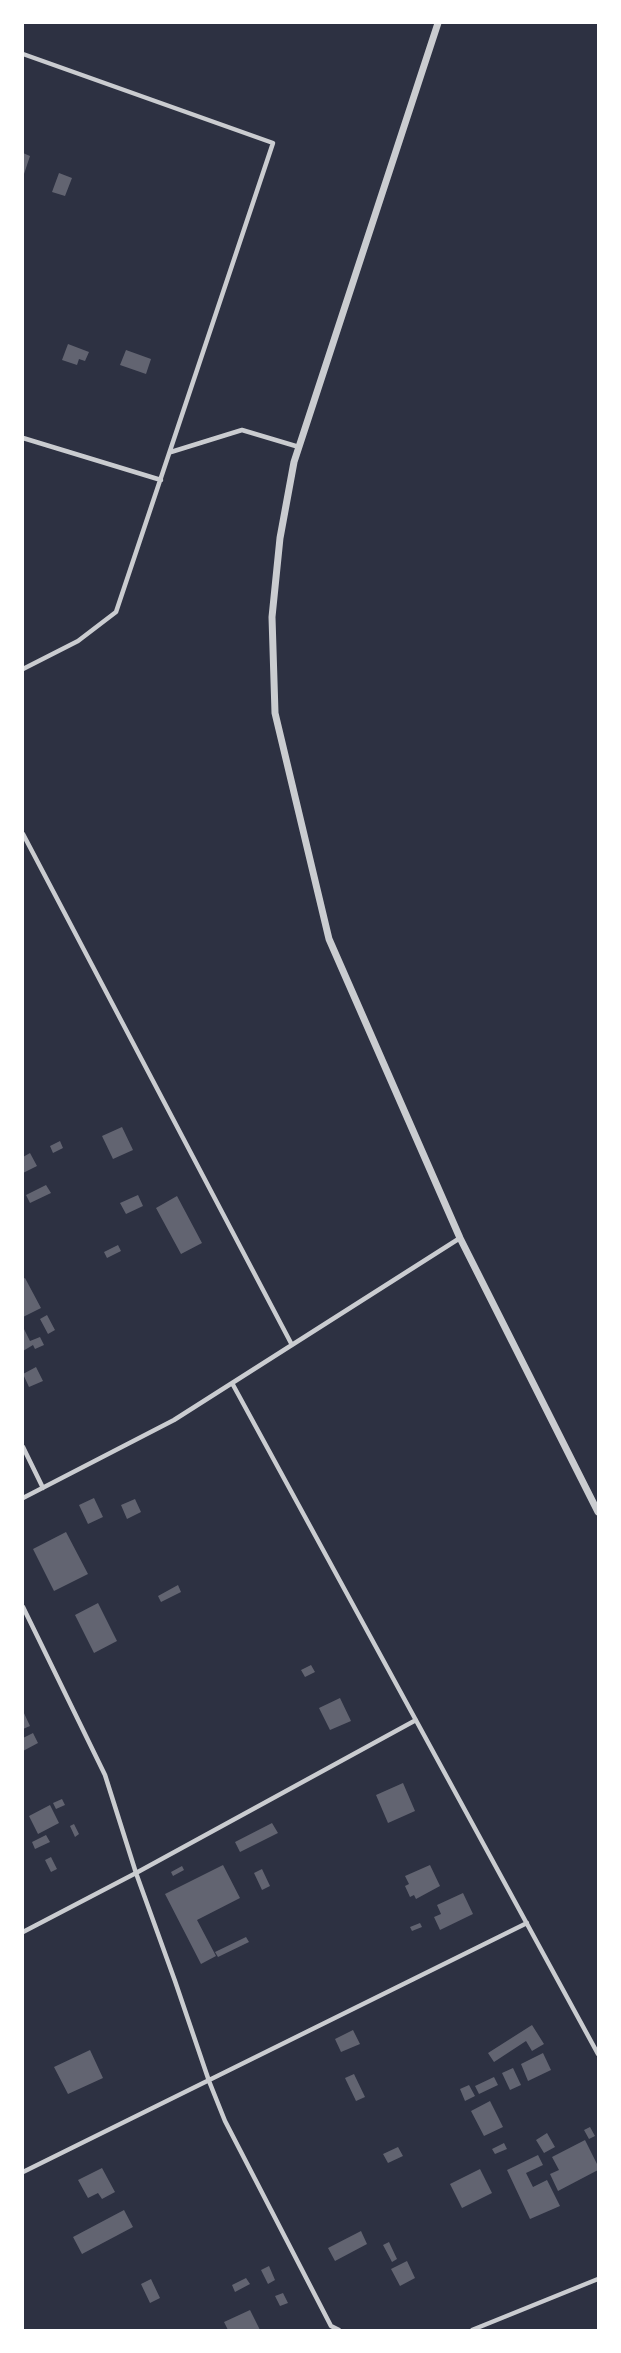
<!DOCTYPE html>
<style>
body{margin:0}
#map{position:relative;width:621px;height:2353px;overflow:hidden;background:#2d3142;font-family:"Fira Sans Condensed",sans-serif}
canvas{display:block}
.frame{position:absolute;inset:0;border:24px solid #fff;pointer-events:none}
</style>
<div id="map">
<canvas width="621" height="2353"></canvas>
<div class="frame"></div>
</div>
<script>
const ctx = document.querySelector('canvas').getContext('2d');
ctx.lineJoin = 'round';
function paint(path, color) { ctx.fillStyle = color; ctx.fill(path, 'evenodd'); }
function stroke(path, color, width, dash) { ctx.strokeStyle = color; ctx.lineWidth = width; ctx.lineCap = dash ? 'butt' : 'round'; ctx.setLineDash(dash || []); ctx.stroke(path); }
paint(new Path2D(`
 M23 153 30 156 23 177Z
 M59 173 72 178 65 196 52 192Z
 M68 344 89 352 85 361 79 359 77 365 62 360Z
 M126 350 151 359 146 374 120 365Z
 M122 1127 133 1150 113 1159 102 1136Z
 M60 1141 63 1148 53 1153 50 1146Z
 M30 1153 37 1166 23 1173V1157Z
 M46 1185 51 1193 30 1203 26 1195Z
 M138 1195 143 1206 126 1214 120 1203Z
 M177 1196 202 1243 181 1254 156 1208Z
 M118 1245 121 1251 107 1258 104 1252Z
 M25 1278 41 1308 23 1317V1279Z
 M47 1315 55 1330 48 1334 40 1319Z
 M23 1327 30 1341 40 1337 44 1345 35 1349 33 1345 23 1351Z
 M36 1367 43 1381 29 1387 23 1374Z
 M94 1498 103 1517 88 1524 79 1505Z
 M135 1499 141 1512 127 1519 121 1505Z
 M66 1532 88 1574 54 1591 33 1549Z
 M178 1585 181 1592 161 1602 158 1596Z
 M98 1603 117 1641 94 1653 75 1615Z
 M311 1665 315 1672 305 1677 301 1670Z
 M340 1698 351 1721 330 1730 319 1708Z
 M23 1711 30 1726 23 1729Z
 M33 1733 38 1743 23 1751V1738Z
 M403 1783 415 1811 388 1823 376 1795Z
 M62 1799 65 1805 56 1809 53 1803Z
 M50 1805 59 1823 38 1834 29 1816Z
 M272 1823 278 1833 240 1852 235 1842Z
 M74 1824 79 1834 75 1837 70 1826Z
 M46 1835 50 1842 35 1849 32 1842Z
 M51 1857 57 1869 51 1872 45 1860Z
 M223 1865 240 1898 197 1920 216 1956 201 1964 165 1894Z
 M430 1865 440 1886 416 1899 414 1895 410 1897 405 1886 409 1884 405 1876Z
 M182 1866 184 1870 173 1876 171 1872Z
 M262 1869 270 1886 262 1890 254 1873Z
 M463 1893 473 1914 440 1930 434 1917 441 1914 437 1905Z
 M420 1923 422 1927 412 1931 410 1927Z
 M246 1937 249 1942 218 1957 215 1952Z
 M532 2025 544 2044 532 2051 526 2041 494 2062 488 2053Z
 M353 2030 360 2044 341 2052 335 2039Z
 M90 2050 103 2078 68 2094 54 2067Z
 M543 2053 551 2070 528 2081 521 2064Z
 M513 2068 521 2085 510 2090 502 2073Z
 M354 2074 365 2097 356 2101 345 2078Z
 M494 2077 498 2085 479 2094 475 2086Z
 M469 2085 475 2096 465 2101 460 2089Z
 M490 2101 503 2127 484 2136 471 2111Z
 M590 2127 595 2136 589 2139 584 2130Z
 M547 2133 555 2147 544 2153 536 2140Z
 M585 2140 598 2166V2170L558 2191 550 2174 559 2170 552 2157Z
 M504 2143 507 2149 495 2154 492 2149Z
 M398 2147 403 2156 388 2163 383 2154Z
 M538 2155 543 2165 526 2173 533 2187 547 2180 560 2206 530 2219 507 2170Z
 M102 2168 115 2192 102 2199 98 2193 88 2198 78 2180Z
 M480 2169 492 2193 462 2208 450 2184Z
 M124 2210 133 2227 82 2254 73 2237Z
 M361 2231 367 2244 335 2261 328 2248Z
 M389 2242 397 2259 392 2262 383 2245Z
 M407 2261 415 2278 400 2286 391 2269Z
 M269 2266 275 2280 268 2284 261 2270Z
 M246 2278 250 2284 235 2292 232 2285Z
 M151 2279 160 2298 150 2303 141 2284Z
 M283 2293 288 2303 280 2306 275 2296Z
 M250 2310 260 2330H228L224 2322Z`), '#626471');
stroke(new Path2D(`
 M23 54 273 143 116 612 78 641 23 669
 M23 438 161 480
 M171 452 242 430 299 447
 M23 834 292 1345
 M232 1383 598 2054
 M23 1447 43 1488
 M23 1498 174 1420 460 1238
 M23 1607 105 1775 136 1873 175 1981 209 2081 225 2121 331 2326 339 2330
 M23 1932 136 1873 416 1720
 M23 2172 527 1923
 M472 2330 598 2279`), '#caccd0', 4.5);
stroke(new Path2D(`
 M438 23 294 462 280 538 272 617 275 713 329 939 460 1238 598 1512`), '#caccd0', 7);
</script>
